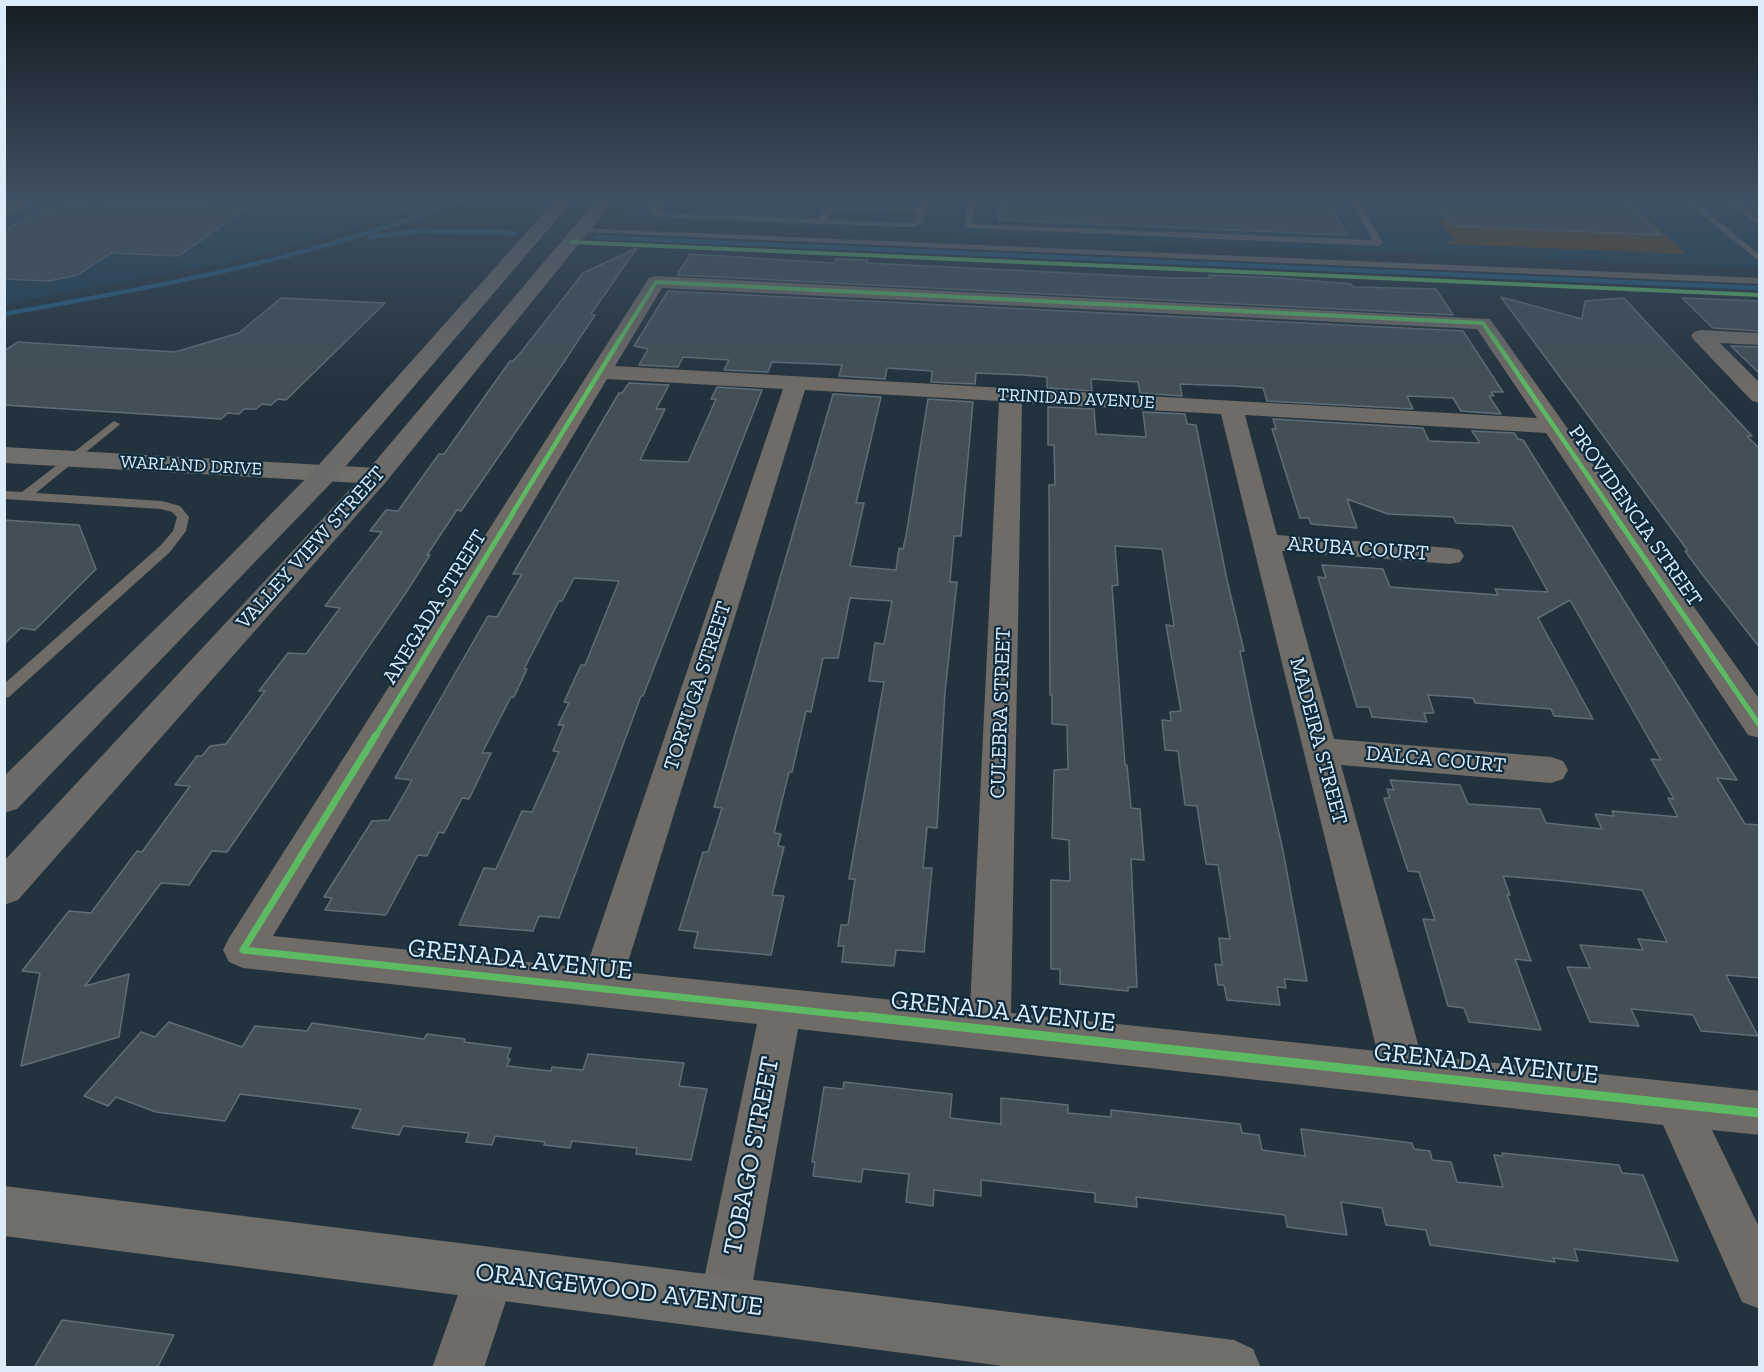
<!DOCTYPE html>
<style>
body{margin:0}
#map{position:relative;width:1764px;height:1372px;overflow:hidden;background:#23333d;font-family:"Zilla Slab",serif}
canvas{display:block}
.frame{position:absolute;inset:0;border:6px solid #dcecf9;pointer-events:none}
</style>
<div id="map">
<canvas width="1764" height="1372"></canvas>
<div class="frame"></div>
</div>
<script>
const ctx = document.querySelector('canvas').getContext('2d');
ctx.lineJoin = 'round';
function paint(path, color) { ctx.fillStyle = color; ctx.fill(path, 'evenodd'); }
function stroke(path, color, width, dash) { ctx.strokeStyle = color; ctx.lineWidth = width; ctx.lineCap = dash ? 'butt' : 'round'; ctx.setLineDash(dash || []); ctx.stroke(path); }
function write(font, color, halo, rows, align = 'center') {
  ctx.font = font + ' "Zilla Slab",serif'; ctx.lineWidth = 4.5; ctx.setLineDash([]); ctx.textBaseline = 'middle'; ctx.strokeStyle = halo; ctx.fillStyle = color; for (const [text, x, y, turn = 0] of rows) {
    ctx.save(); ctx.translate(x, y); ctx.rotate((+turn || 0) * Math.PI / 180); ctx.textAlign = isNaN(turn) ? turn : align; if (halo) ctx.strokeText(text, 0, 0); ctx.fillText(text, 0, 0); ctx.restore();
  }
}
paint(new Path2D(`
 M5 198H445L400 215 249 258 5 304Z
 M636 198H1759L1760 268 619 219Z`), '#1c3d53');
paint(new Path2D(`
 M1640 216H1644L1686 254 1449 244 1446 242 1455 241 1438 218 1660 234Z`), '#664313');
stroke(new Path2D(`
 M370 237 420 231 516 233
 M595 237 1760 288
 M4 314C163 286 317 257 468 198`), '#215c82', 4.5);
const building = new Path2D(`
 M1001 198H1326L1347 235 999 220Z
 M1432 198H1621L1661 235 1452 226Z
 M94 199 252 206 178 256 111 253 78 275 49 281 4 279V231L43 210H53L68 202H88Z
 M637 248 591 314 595 315 564 362 461 511 457 510 427 555H430L405 594 227 852 212 851 189 885 161 883 85 986 129 974 119 1037 21 1066 40 973 22 971 69 911 91 913 137 851 142 852 190 786 175 785 197 756H202L210 746 226 744 265 691H259L288 653 306 654 340 608 325 606 382 532 370 531 386 510 398 511 439 454H444L510 361H513L522 351 583 273Z
 M690 254 834 263 836 259 868 260 867 263 1171 278H1210L1209 275 1281 278 1351 284 1353 287 1436 289 1453 315 677 275Z
 M668 291 1463 331 1503 392H1491L1494 396H1489L1501 414 1461 411 1453 398 1407 396 1413 409 1267 401 1263 388 1234 386 1180 384 1182 396 1140 393 1138 382 1091 379 1092 391 1047 388V377L1024 375 976 373 975 384 931 382 932 371 887 368 885 379 839 376 842 365 772 362 768 372 724 370 729 360 683 357 678 367 639 365 648 349 634 346Z
 M1501 297 1582 319 1585 301 1624 298 1752 436H1747L1760 449V648L1702 574 1685 551H1688Z
 M281 298 385 303 286 400 278 399 271 405 262 404 256 409H244L239 414 228 413 221 419 4 405V351L18 342 175 352 239 333Z
 M1682 298 1760 301V331L1713 328Z
 M1731 346 1760 347V374Z
 M629 383 669 385 656 409H665L640 460 688 462 716 399H711L717 387 762 390 643 696H641L559 918 539 916 533 931 459 925 484 868 496 869 522 811 532 812 559 752 553 751 564 725H558L569 703 564 702 581 665H585L619 581 574 578 562 601H559L524 669H527L514 697H511L482 753H491L469 799 462 798 444 833 439 832 427 856 418 855 386 915 325 910 332 898 324 897 372 821 389 820 412 780 395 778 488 616 497 617 522 574H513L619 393H622Z
 M833 394 881 397 856 503H864L850 566 896 570 899 548 903 549 906 536 928 399 973 402 961 536H954L950 582H957L945 692 937 828 927 827 923 868H932L924 952 896 950 894 966 842 962 844 946H838L841 925H848L855 879H849L884 682 869 681 875 643 884 644 892 601 850 598 838 658H823L811 712 806 711 792 772H789L774 833 781 834 778 846 784 847 772 895 784 896 771 955 694 948 698 932 679 930 703 852H708L722 808 714 807Z
 M1048 407 1094 409 1096 434 1146 437 1143 412 1185 414 1187 424 1196 425 1227 580 1244 651H1240L1253 716 1283 851 1307 981 1284 979 1286 988 1277 987 1280 1005 1227 1000 1224 985H1218L1215 964 1222 965 1219 938 1230 939 1218 865 1206 864 1197 806 1185 805 1178 751 1165 750 1162 720 1171 721 1170 712 1181 711 1166 625 1174 626 1162 549 1115 546 1118 585 1112 586 1125 765H1127L1131 808 1140 809 1144 860 1131 859 1137 987H1128V991L1060 984V969H1051V880L1070 881 1069 840 1052 838 1054 770 1068 769 1067 725 1052 724V695H1050L1049 485H1055L1054 445H1048Z
 M1273 419 1423 428 1429 441 1480 443 1472 431 1514 433 1518 439 1523 440 1737 780 1717 778 1745 824 1760 825V978L1726 975 1758 1036 1701 1031 1693 1015 1631 1009 1639 1026 1590 1022 1567 967 1590 968 1580 945 1643 950 1638 939 1667 942 1642 890 1562 881 1503 876 1510 895H1507L1531 961 1515 959 1541 1030 1469 1022 1464 1008 1448 1006 1423 919 1435 920 1419 872 1408 871 1384 798H1390L1387 789 1394 790 1390 780 1460 785 1468 804 1540 809 1546 823 1602 829 1595 814 1614 816 1612 811 1678 817 1668 798 1674 799 1651 759 1661 760 1570 600 1538 618 1593 719 1554 716 1551 709 1475 703 1473 698 1428 695 1434 713H1424L1427 722 1372 717 1369 707H1357L1318 577 1326 578 1322 565 1383 569 1390 587 1498 595 1495 589 1548 592 1512 526 1456 523 1453 517 1388 514 1347 499 1357 528 1311 524 1309 518H1300L1272 429H1276Z
 M4 520 79 525 96 569 35 630 21 628 4 644Z
 M169 1022 242 1047 255 1026 307 1031 312 1023 424 1039 427 1034 465 1039 464 1042 511 1048 507 1058 510 1059 507 1066 551 1071 552 1067 583 1070 588 1054 684 1063 679 1086 707 1089 691 1160 636 1154 637 1148 572 1141 570 1148 544 1145 545 1142 495 1136 492 1145 466 1142 469 1133 403 1126 399 1135 352 1128 361 1109 240 1094 225 1121 156 1112 116 1097 108 1106 84 1096 141 1032 155 1037Z
 M844 1082 952 1094 950 1118 1001 1124V1098L1068 1105V1113L1111 1117V1110L1240 1124 1242 1133 1259 1135 1262 1150 1305 1156 1301 1129 1412 1143 1414 1149 1430 1151 1432 1160 1451 1162 1457 1182 1503 1187 1494 1155 1503 1156 1502 1153 1619 1165 1622 1173 1643 1175 1678 1261 1574 1249 1578 1261 1553 1258 1555 1262 1430 1245 1426 1230 1386 1225 1382 1208 1341 1202 1347 1235 1287 1227 1285 1215 1136 1197 1137 1207 1095 1202V1193L981 1180V1196L934 1190 933 1206 906 1202 909 1174 863 1169 861 1182 813 1176 815 1162H812L824 1087 843 1089Z
 M62 1320 174 1335 157 1368H34Z`);
paint(building, '#424f57');
stroke(building, '#606d76', 1.5);
paint(new Path2D(`
 M656 198H664L657 211 661 213 818 219 823 209 835 207 919 208 921 198H929L923 223 913 227H899L660 217 649 212ZM835 211 918 212 916 220 911 223 826 220 829 213Z
 M968 198H976L972 224 1373 240 1348 198H1356L1383 243 1379 246 968 228 964 226Z
 M1682 198H1690L1760 255V262Z
 M1722 198H1730L1760 220V226Z
 M578 228 1760 278V284L581 232H578Z
 M114 421 120 424 118 426 36 493 162 501 180 506 189 517 186 531 170 552 9 697 4 698V684L160 546 173 531 177 517 172 512 161 509 4 499V491L22 492Z`), '#6f6b67');
paint(new Path2D(`
 M656 276 1490 319 1760 700V738L1748 735 1546 433 1245 415 1277 535 1450 548 1460 550 1464 556 1460 562 1450 564 1282 551 1334 739 1551 757 1563 761 1568 770 1563 779 1551 783 1341 765 1421 1055 1760 1091V1135L1712 1130 1760 1229V1309L1742 1302 1663 1125 798 1029 749 1303 742 1321 724 1328 706 1321 699 1303 757 1024 243 968 229 962 223 950 229 938 649 278ZM662 288 1477 329 1537 418 615 366ZM607 379 783 389 586 968 273 936ZM805 390 999 401 970 1008 625 972ZM1022 403 1221 414 1377 1051 1011 1013Z
 M1701 330 1760 333V345L1720 343 1760 383V403L1752 401 1694 340 1691 336 1694 332Z
 M490 1248 508 1255 515 1273 484 1368H432L472 1255Z`), '#6f6b67');
paint(new Path2D(`
 M17 198H39L36 202 4 216V204Z
 M4 447 377 468 386 470 390 476 386 482 377 484 4 463Z
 M4 1186 1234 1340 1253 1349 1261 1368H1018L4 1236Z`), '#706e6a');
paint(new Path2D(`
 M557 198H575L334 480 17 809 4 813V776L221 565 316 468Z
 M598 198H616L386 482 18 900 4 905V861L368 470Z`), '#6c6b69');
stroke(new Path2D(`
 M571 242 1760 295
 M621 338 656 282 1483 323 1493 338`), '#5cba63', 4);
stroke(new Path2D(`
 M1492 336 1614 514
 M512 514 622 336`), '#5cba63', 4.5);
stroke(new Path2D(`
 M1613 513 1760 726
 M375 737 513 513`), '#5cba63', 5);
stroke(new Path2D(`
 M376 735 243 950 874 1018`), '#5cba63', 7);
stroke(new Path2D(`
 M860 1016 1760 1113`), '#5cba63', 9);
const sky = ctx.createLinearGradient(0, 0, 0, 390);
sky.addColorStop(0, '#131c22');
sky.addColorStop(0.51, '#3f5062');
sky.addColorStop(1, '#3f506200');
ctx.fillStyle = sky;
ctx.fillRect(0, 0, 1764, 390);
write('18px', '#dcecf9', '#0e2b3e', [
 ["TRINIDAD AVENUE",1076,399,3],
 ["WARLAND DRIVE",191,466,3]
]);
write('21px', '#dcecf9', '#0e2b3e', [
 ["PROVIDENCIA STREET",1635,516,55],
 ["VALLEY VIEW STREET",311,548,-48],
 ["ARUBA COURT",1358,549,4],
 ["ANEGADA STREET",435,607,-58],
 ["TORTUGA STREET",698,686,-72],
 ["CULEBRA STREET",1001,713,-88],
 ["MADEIRA STREET",1318,741,75],
 ["DALCA COURT",1436,760,5]
]);
write('26px', '#dcecf9', '#0e2b3e', [
 ["GRENADA AVENUE",520,960,6],
 ["GRENADA AVENUE",1003,1012,6],
 ["GRENADA AVENUE",1486,1064,6],
 ["TOBAGO STREET",752,1156,-79],
 ["ORANGEWOOD AVENUE",619,1290,7]
]);
</script>
